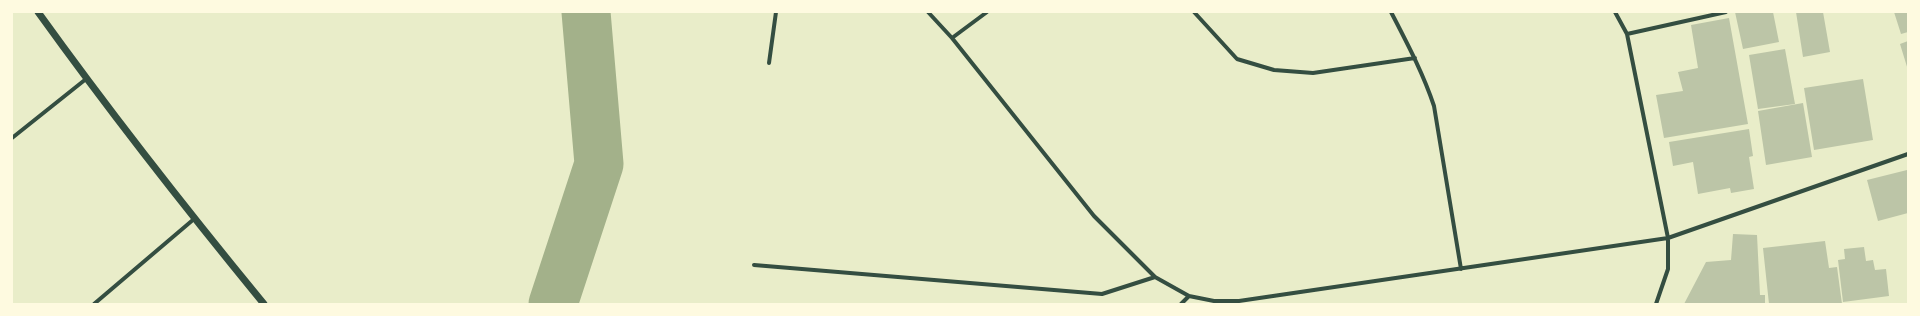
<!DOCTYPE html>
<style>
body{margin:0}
#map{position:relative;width:1920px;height:316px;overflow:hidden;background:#e9edc9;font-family:"DM Sans",sans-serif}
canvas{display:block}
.frame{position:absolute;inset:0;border:13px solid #fefae0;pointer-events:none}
</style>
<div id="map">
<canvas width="1920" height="316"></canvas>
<div class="frame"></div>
</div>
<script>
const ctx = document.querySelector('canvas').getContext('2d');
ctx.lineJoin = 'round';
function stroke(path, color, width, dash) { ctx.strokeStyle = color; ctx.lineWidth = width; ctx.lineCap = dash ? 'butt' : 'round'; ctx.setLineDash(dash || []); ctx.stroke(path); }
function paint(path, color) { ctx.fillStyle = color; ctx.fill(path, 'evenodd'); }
stroke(new Path2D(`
 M553 304 599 164 586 12`), '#a3b18a', 49);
paint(new Path2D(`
 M1735 12H1773L1779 42 1743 49Z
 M1796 12H1823L1830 52 1803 57Z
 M1894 12H1908V32L1901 34Z
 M1729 18 1748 124 1664 138 1656 95 1683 91 1678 72 1698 68 1691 25Z
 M1908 41V70L1900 44Z
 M1785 49 1795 104 1758 109 1749 55Z
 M1863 79 1873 140 1814 150 1804 88Z
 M1803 103 1812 157 1766 165 1758 111Z
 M1749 129 1753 156 1749 157 1754 189 1731 193 1730 188 1698 194 1693 162 1673 166 1669 142Z
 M1907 170 1908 213 1878 221 1867 180Z
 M1733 234 1757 235 1760 295H1765V304H1684L1706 262 1731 260Z
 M1825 241 1829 268 1837 267 1842 304H1769L1763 248Z
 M1864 247 1866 261 1873 260 1875 270 1886 269 1889 296 1843 302 1838 260 1845 259 1844 249Z`), '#bcc5a7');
stroke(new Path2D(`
 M928 12 952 38 1094 216 1155 277 1189 296 1214 301H1239L1668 238 1908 154
 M1194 12 1237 59 1274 70 1313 73 1415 58
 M1391 12C1407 43 1423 73 1434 106L1461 269
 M1615 12 1627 34 1668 238V269L1656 304
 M1627 34 1726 12
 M952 38 987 12
 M769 63 776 12
 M12 138 86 79
 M754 265 1102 294 1155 277
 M94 304 194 219
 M1181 304 1189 296`), '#344e41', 4);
stroke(new Path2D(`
 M38 12C110 112 186 209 264 304`), '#344e41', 7);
</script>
